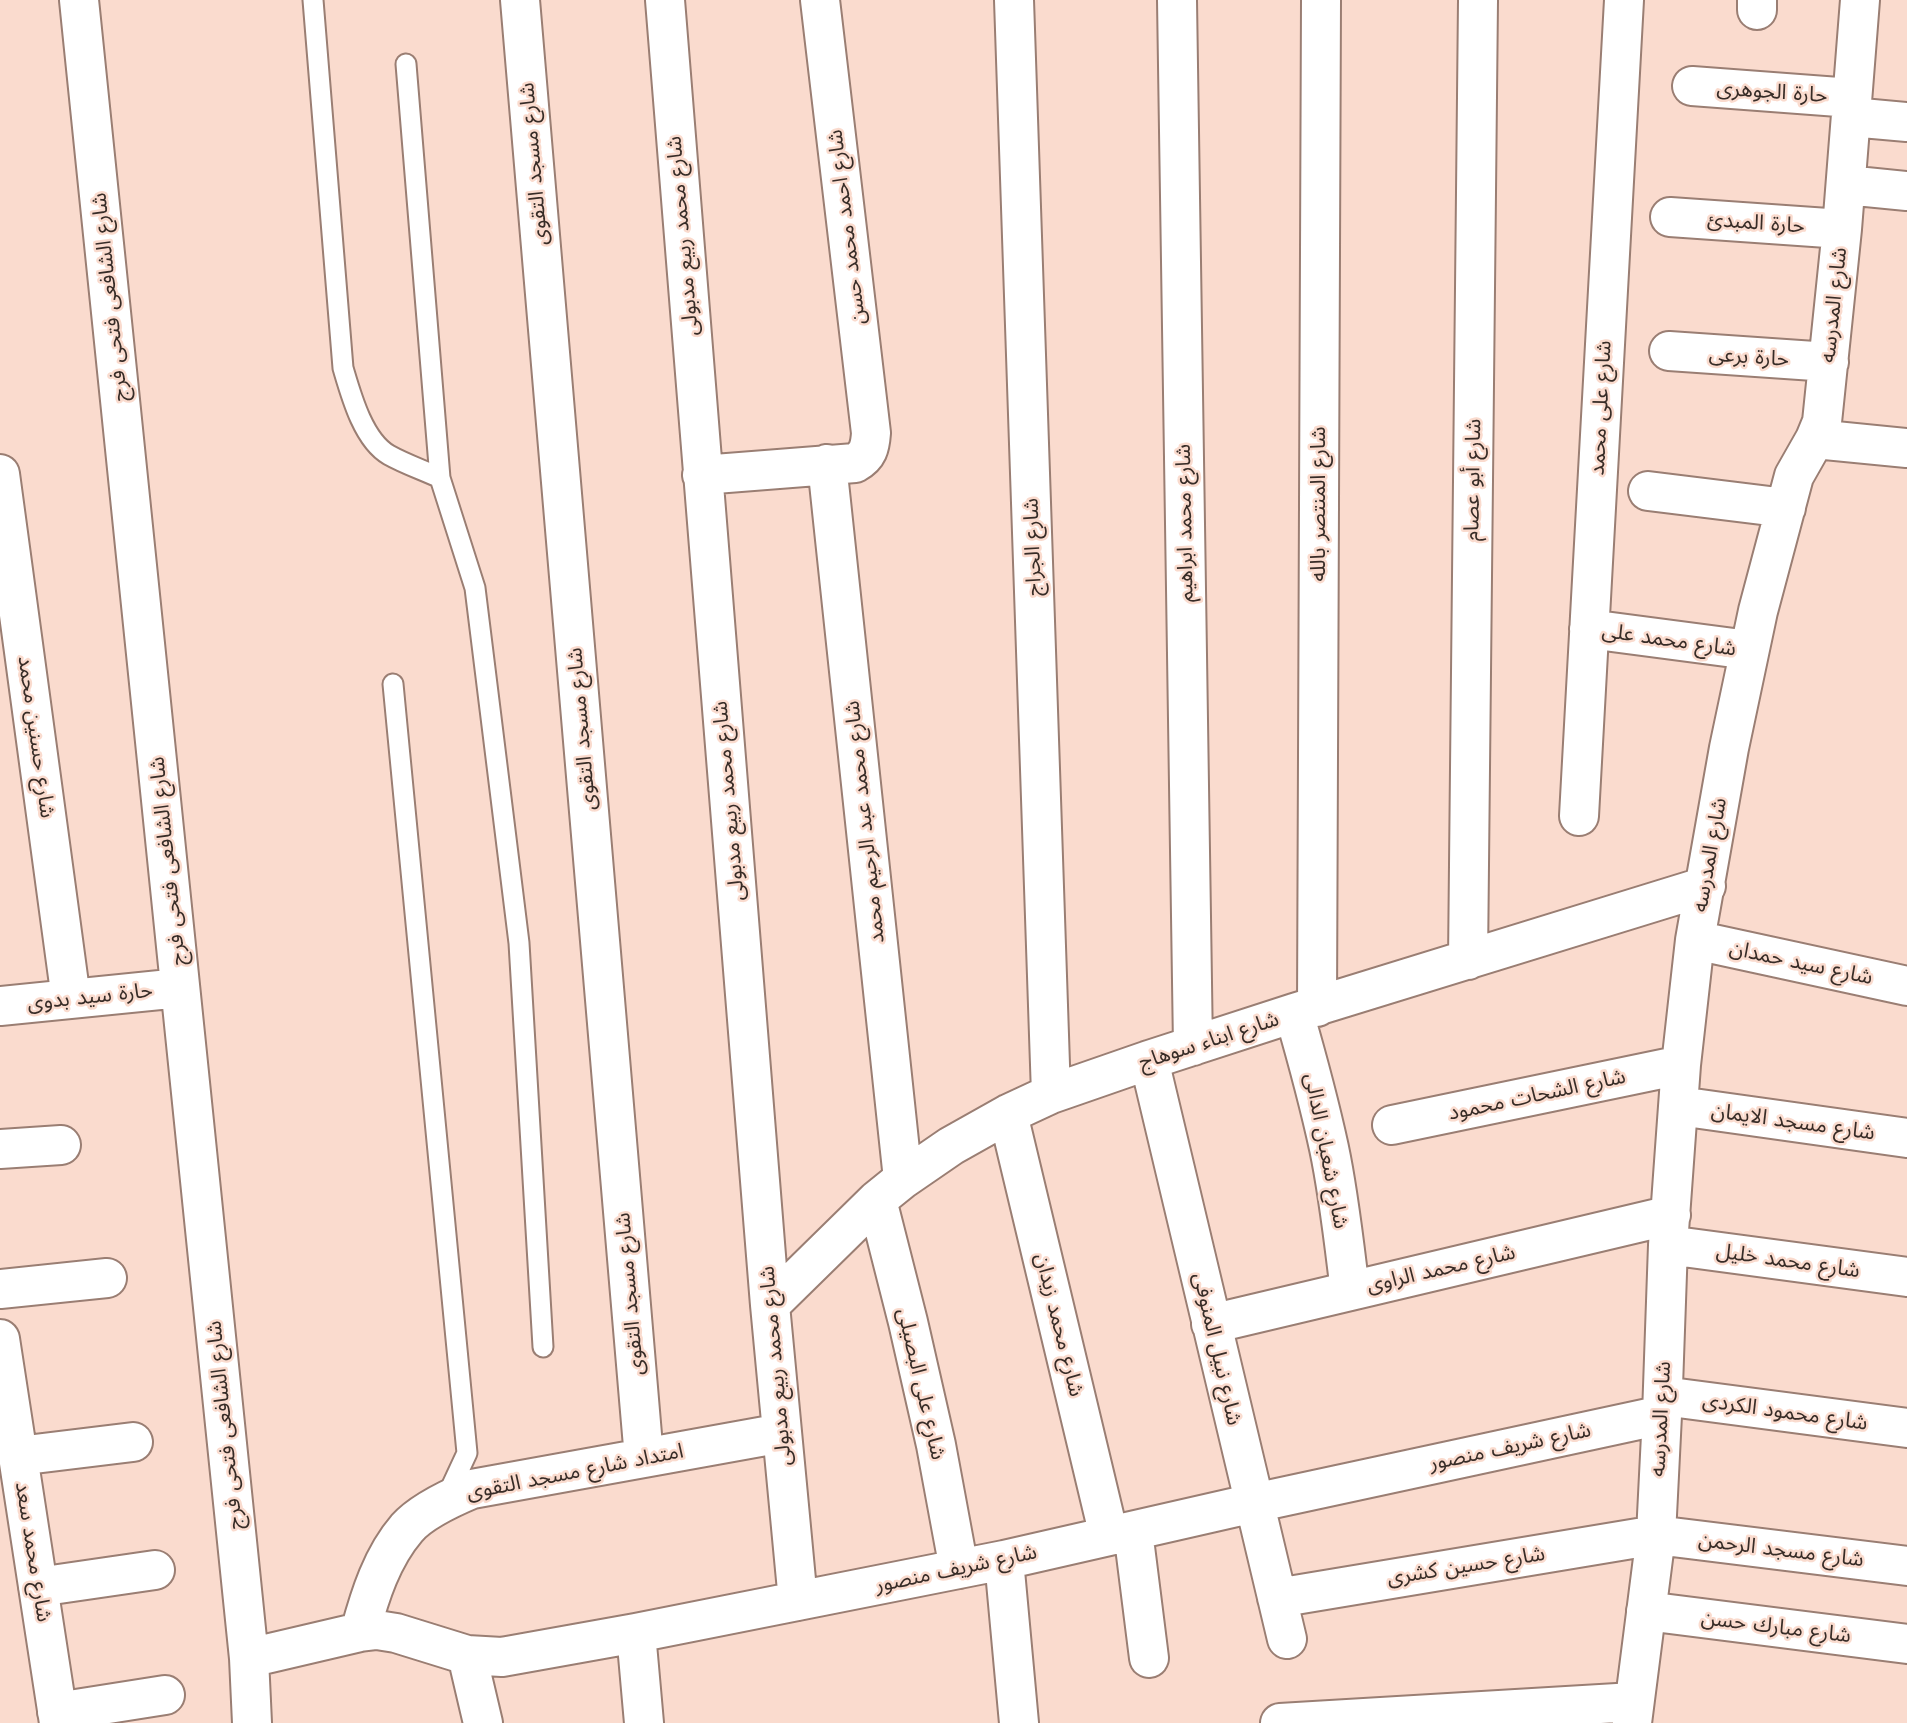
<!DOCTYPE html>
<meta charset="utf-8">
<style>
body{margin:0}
canvas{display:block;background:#fadbce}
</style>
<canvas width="1907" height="1723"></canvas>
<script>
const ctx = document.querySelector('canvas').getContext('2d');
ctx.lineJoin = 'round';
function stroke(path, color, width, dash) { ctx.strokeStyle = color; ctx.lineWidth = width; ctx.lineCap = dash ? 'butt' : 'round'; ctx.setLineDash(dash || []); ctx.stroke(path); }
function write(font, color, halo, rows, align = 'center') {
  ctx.font = font + ' "Work Sans","Noto Sans Arabic",sans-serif'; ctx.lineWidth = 5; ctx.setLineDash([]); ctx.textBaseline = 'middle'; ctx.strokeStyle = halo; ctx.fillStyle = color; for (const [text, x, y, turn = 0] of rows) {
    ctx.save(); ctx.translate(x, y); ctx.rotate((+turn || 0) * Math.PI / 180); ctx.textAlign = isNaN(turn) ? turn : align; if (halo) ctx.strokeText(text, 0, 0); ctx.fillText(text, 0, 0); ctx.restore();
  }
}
const lane = new Path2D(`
 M313 0 343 368C351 395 363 440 389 455 405 464 423 470 440 478
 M406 64 440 478 475 588 519 943 543 1347
 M393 684 467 1453 447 1496`);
const street = new Path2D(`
 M79 0 249 1658 252 1723
 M520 0 644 1458
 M665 0 770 1305 798 1601
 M1014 0 1051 1094
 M1177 0 1193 1046
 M1757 10V0
 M1692 86 1852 98
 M1851 117 1907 122
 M1846 185 1907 191
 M1670 217 1842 229
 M1669 351 1829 362
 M1815 439 1907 448
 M827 464 903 1179
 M0 474 71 999
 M702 475 855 463C868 456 870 447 871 433L820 0
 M1648 491 1786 508
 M1589 629 1749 650
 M1579 816 1624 0
 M1695 940 1907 986
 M1468 960 1478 0
 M0 1006 180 988
 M1317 1007 1321 0
 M1294 1013C1307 1058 1319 1102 1329 1148 1339 1195 1344 1243 1350 1291
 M1149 1060 1287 1639
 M1679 1106 1907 1138
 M1008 1114 1109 1536
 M1392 1125 1681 1065
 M0 1149 61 1145
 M877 1200 908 1322 936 1445 959 1569
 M1668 1245 1907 1277
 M0 1289 107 1278
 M770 1305 877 1200 903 1179 951 1146 1008 1114 1051 1094 1149 1060 1294 1013 1706 886
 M1211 1324 1671 1215
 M0 1339 59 1723
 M1663 1396 1907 1428
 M18 1456 133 1442
 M1133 1531 1149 1658
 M1004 1560 1019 1723
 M38 1587 155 1570
 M1277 1598 1656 1535 1907 1566
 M1646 1611 1907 1644
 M360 1632C370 1595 382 1557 407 1528 421 1512 453 1497 472 1489L782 1433
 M636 1633 644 1723
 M467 1655 483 1723
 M249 1658 360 1632 377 1630 396 1633 467 1655 502 1657 636 1633 1004 1560 1254 1503 1662 1415
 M57 1712 165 1695
 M1280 1723 1634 1702
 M1632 1723 1656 1535 1662 1415 1668 1245 1681 1065 1695 940 1729 748 1758 611 1794 476 1815 439 1822 422 1842 229 1860 0`);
stroke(lane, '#9a7e73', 23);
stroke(street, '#9a7e73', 42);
stroke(lane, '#fff', 19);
stroke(street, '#fff', 38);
write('21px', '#372c27', '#fadbce', [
 ["حارة الجوهرى",1772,92,4],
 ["شارع مسجد التقوى",534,164,-95],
 ["حارة المبدئ",1756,223,4],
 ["شارع احمد محمد حسن",847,227,-97],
 ["شارع محمد ربيع مدبولى",683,236,-95],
 ["شارع الشافعى فتحى فرج",110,297,-96],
 ["شارع المدرسه",1834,305,-84],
 ["حارة برعى",1749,357,4],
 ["شارع على محمد",1601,408,-87],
 ["شارع أبو عصام",1473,480,-89],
 ["شارع المنتصر بالله",1319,504,-90],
 ["شارع محمد ابراهيم",1185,523,-91],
 ["شارع الجراج",1033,547,-92],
 ["شارع محمد على",1669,640,8],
 ["شارع مسجد التقوى",582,729,-95],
 ["شارع حسنين محمد",36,737,82],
 ["شارع محمد ربيع مدبولى",729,801,-95],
 ["شارع محمد عبد الرحيم محمد",865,822,-96],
 ["شارع المدرسه",1710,855,-80],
 ["شارع الشافعى فتحى فرج",168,861,-96],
 ["شارع سيد حمدان",1801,963,12],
 ["حارة سيد بدوى",90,997,-6],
 ["شارع ابناء سوهاج",1209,1041,-18],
 ["شارع الشحات محمود",1537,1095,-12],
 ["شارع مسجد الايمان",1793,1122,8],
 ["شارع شعبان الدالى",1326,1151,79],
 ["شارع محمد خليل",1788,1261,8],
 ["شارع محمد الراوى",1441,1269,-13],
 ["شارع مسجد التقوى",630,1294,-95],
 ["شارع محمد زيدان",1059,1325,76],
 ["شارع نبيل المنوفى",1217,1349,77],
 ["شارع محمد ربيع مدبولى",776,1366,-95],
 ["شارع على البصيلى",921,1384,77],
 ["شارع محمود الكردى",1785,1412,8],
 ["شارع المدرسه",1661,1419,-87],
 ["شارع الشافعى فتحى فرج",225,1425,-96],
 ["شارع شريف منصور",1510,1447,-12],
 ["امتداد شارع مسجد التقوى",575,1472,-11],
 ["شارع مسجد الرحمن",1781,1550,7],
 ["شارع محمد سعد",33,1552,81],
 ["شارع حسين كشرى",1466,1566,-9],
 ["شارع شريف منصور",956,1569,-12],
 ["شارع مبارك حسن",1776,1627,7]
]);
</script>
